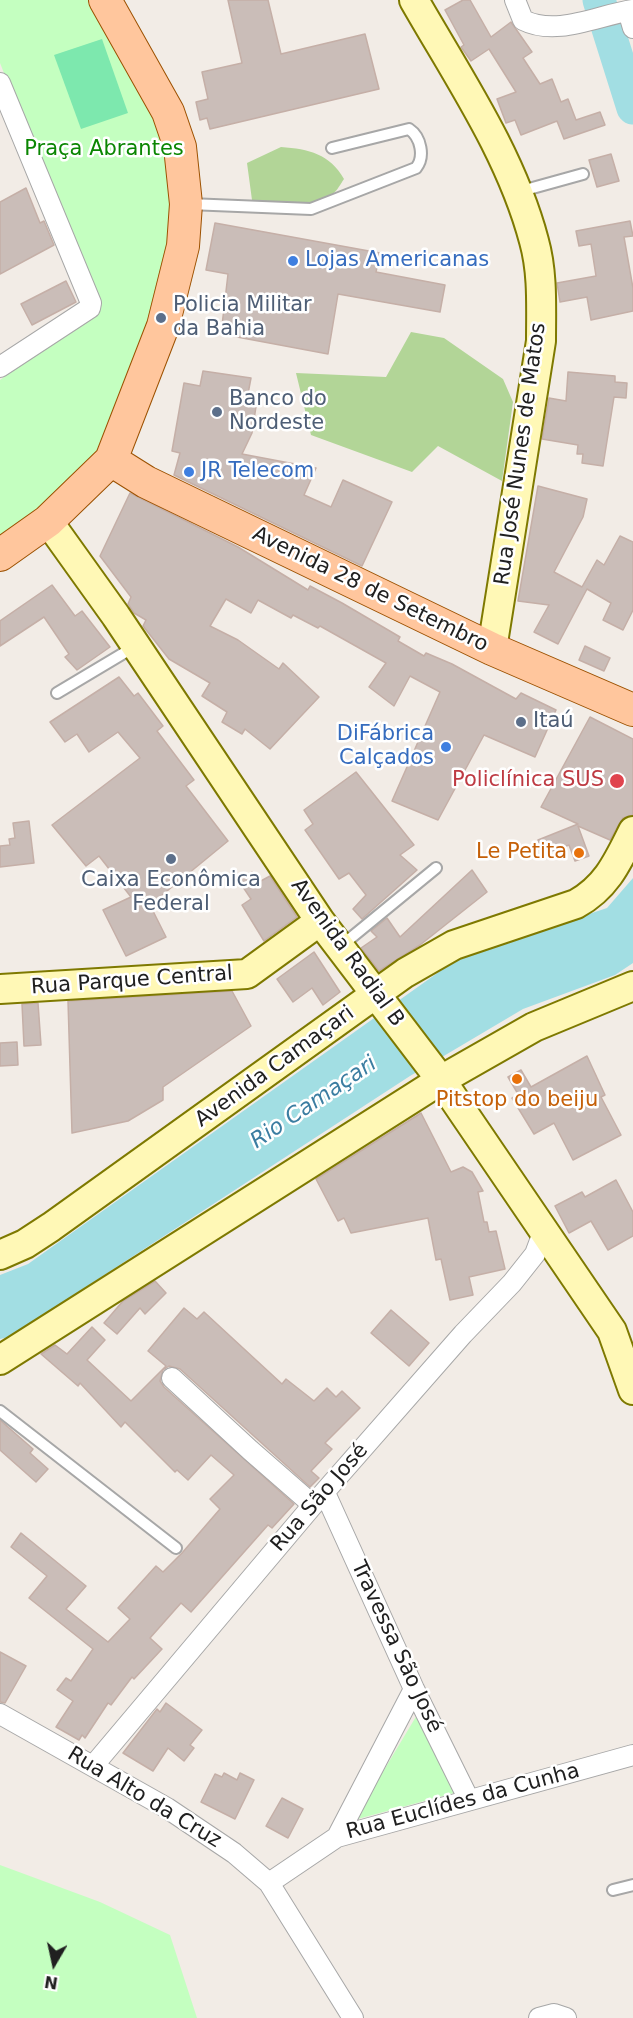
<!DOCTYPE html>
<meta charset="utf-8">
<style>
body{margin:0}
#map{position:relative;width:633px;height:2018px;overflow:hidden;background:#f2ece6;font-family:"DejaVu Sans",sans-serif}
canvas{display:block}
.north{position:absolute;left:24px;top:1934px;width:60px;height:60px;-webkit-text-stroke:4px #fff;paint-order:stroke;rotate:189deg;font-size:16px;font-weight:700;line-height:24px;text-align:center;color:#202020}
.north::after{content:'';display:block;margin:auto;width:21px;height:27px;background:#202020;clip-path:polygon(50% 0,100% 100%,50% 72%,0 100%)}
</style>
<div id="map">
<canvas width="633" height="2018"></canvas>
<div class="north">N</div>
</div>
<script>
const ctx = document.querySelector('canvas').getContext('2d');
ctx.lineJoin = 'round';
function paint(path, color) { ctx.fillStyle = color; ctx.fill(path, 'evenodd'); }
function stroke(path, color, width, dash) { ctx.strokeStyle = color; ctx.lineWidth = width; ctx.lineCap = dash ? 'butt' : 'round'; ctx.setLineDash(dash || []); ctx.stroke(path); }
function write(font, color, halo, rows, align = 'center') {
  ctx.font = font + ' "DejaVu Sans",sans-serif'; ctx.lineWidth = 5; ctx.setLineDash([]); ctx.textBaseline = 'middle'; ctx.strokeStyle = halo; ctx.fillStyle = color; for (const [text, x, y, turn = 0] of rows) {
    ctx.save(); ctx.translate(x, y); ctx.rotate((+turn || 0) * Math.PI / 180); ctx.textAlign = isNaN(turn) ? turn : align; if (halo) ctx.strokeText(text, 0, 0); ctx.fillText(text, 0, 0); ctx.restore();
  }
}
paint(new Path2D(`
 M281 147C309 149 330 154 344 179 340 185 335 194 329 197 307 210 276 206 252 200L247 163Z
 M411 332 444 338 503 379 513 402 502 481 438 446 412 472 311 435 296 373 386 377Z`), '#b2d597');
paint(new Path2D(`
 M0 0H96L165 128 176 190 170 268 92 464 75 484 0 538V380L98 310 0 63Z
 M417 1715 454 1793 354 1820Z
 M0 1865 100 1902 170 1935 197 2018H0Z`), '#c4ffc0');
paint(new Path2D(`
 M102 39 128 113 81 129 54 55Z`), '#7de8ae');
paint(new Path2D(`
 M633 878V963L615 975 523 1009 410 1076 9 1337 0 1339V1275L28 1264 460 957 607 908Z`), '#a2dee3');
stroke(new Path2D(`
 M599 0 633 108`), '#a2dee3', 33);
const building = new Path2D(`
 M228 0H268L281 54 365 34 379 89 210 129 207 118 200 120 196 102 208 99 202 72 242 63Z
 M463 0H470L491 37 511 22 532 52 523 58 540 84 552 79 561 102 568 99 576 120 600 112 605 125 564 139 557 121 521 135 515 120 506 123 497 99 516 92 489 49 471 61 461 47 464 45 445 10Z
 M611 154 619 181 597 187 589 160Z
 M26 188 40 223 44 221 54 245 0 274V202Z
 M630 221 633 236 624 237 633 288V311L591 320 587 297 560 302 557 283 596 276 591 244 579 246 576 231Z
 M215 223 380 253 376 272 445 285 440 312 338 294 328 354 221 334 228 274 206 270Z
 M66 281 76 302 32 325 21 304Z
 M203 371 251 378 247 399 257 400 252 433 242 454 316 468 304 495 331 507 343 480 392 502 362 566 174 475 180 453 172 451 184 383 200 386Z
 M568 372 615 376V382L627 383 626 398 614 397 603 466 582 463 583 454H577L578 445 542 439 549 398 566 401Z
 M538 486 587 499 583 517 554 572 582 587 597 560 604 565 620 536 633 542V610L623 630 603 620 611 603 587 589 558 644 534 632 549 605 518 601Z
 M130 493 238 547 308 590 310 586 342 603 400 637 398 641 424 656 426 653 452 664 516 699 521 693 556 710 535 757 484 735 438 820 392 801 440 692 410 676 394 706 369 687 386 663 320 626 318 628 293 615 291 618 258 600 251 613 226 599 210 626 238 640 279 669 283 663 319 697 270 749 245 729 242 734 222 722 227 712 202 696 210 683 169 659 143 626 146 620 134 613 128 604 131 597 100 556Z
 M52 585 75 616 82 611 110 647 77 670 65 657 69 654 44 617 0 646V621Z
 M585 646 610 658 604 671 579 660Z
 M119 677 134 696 138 693 163 726 157 731 194 780 186 786 228 841 150 905 166 937 126 956 103 910 131 897 99 856 86 866 52 825 140 758 118 732 89 752 77 734 65 742 50 722Z
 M590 717 633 739V815L623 818 610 840 578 826 589 856 575 861 569 845 544 854 538 840 578 824 541 807Z
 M356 772 414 845 400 855 417 870 362 919 353 909 366 895 349 873 339 879 305 830 313 824 304 810Z
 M29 821 34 863 0 867V846L10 845 9 839 15 838 13 823Z
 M472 870 487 892 420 945 379 971 361 948 377 937 371 931 387 918 400 937Z
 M252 872 259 882 270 876 297 917 264 941 242 905 251 899 239 881Z
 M314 952 340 992 323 1005 312 988 293 1002 277 979Z
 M232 991 251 1026 163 1087V1100L128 1121 72 1133 68 1001Z
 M38 1003 41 1045 24 1046 22 1004Z
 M17 1042 18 1065 0 1066V1043Z
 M587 1056 605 1095 601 1097 621 1135 573 1160 554 1123 534 1134 512 1098 518 1094 508 1077 521 1070 531 1087Z
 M421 1113 451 1172 463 1167 472 1172 483 1191 478 1192 484 1222H487L489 1232 496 1231 505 1269 469 1277 473 1295 450 1300 441 1259 436 1260 428 1218 351 1233 344 1218 338 1221 316 1179Z
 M616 1180 633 1212V1236L608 1250 591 1221 569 1233 555 1206 582 1192 585 1197Z
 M155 1281 166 1293 145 1314 140 1308 117 1334 104 1323 123 1301Z
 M184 1308 197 1319 204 1312 282 1384 286 1379 314 1401 327 1388 336 1397 342 1391 360 1408 325 1443 332 1449 311 1471 319 1478 310 1487 180 1369 169 1366 163 1370 160 1381 164 1387 294 1504 272 1528 268 1525 191 1612 181 1603 150 1638 162 1649 134 1679 132 1677 111 1705 108 1703 85 1738 82 1735 79 1740 56 1727 73 1701 57 1690 66 1678 71 1681 93 1649 29 1598 47 1576 11 1547 21 1533 86 1586 66 1609 108 1642 130 1619 118 1608 156 1566 163 1572 182 1553 220 1509 210 1499 234 1475 211 1455 188 1480 177 1470 175 1472 125 1422 121 1427 80 1383 78 1386 41 1354 55 1345 67 1354 92 1327 105 1340 87 1360 131 1401 166 1366 148 1351Z
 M391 1310 429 1343 409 1366 371 1333Z
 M0 1420 33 1449 30 1453 48 1469 36 1482 0 1450Z
 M0 1652 26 1666 5 1703 0 1702Z
 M166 1703 202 1730 190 1745 194 1748 184 1761 168 1748 153 1771 123 1753 157 1709 160 1712Z
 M224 1773 237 1780 240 1773 254 1780 235 1819 201 1802 215 1774 222 1777Z
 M282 1798 303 1809 288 1838 266 1826Z`);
paint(building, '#cabdb8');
stroke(building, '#c5afa7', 1.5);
const lane = new Path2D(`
 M518 192 583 174
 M189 204 311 209 416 168C425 157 421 137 409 129L332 148
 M57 693 134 647
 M341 946 436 868
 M0 1411 176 1548
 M613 1890 633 1885`);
const street = new Path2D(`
 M515 0 523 20C557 37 598 15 633 10
 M628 11 633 28
 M0 83 91 303 90 308 0 367
 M172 1378 250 1450 313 1505
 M325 1493 414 1689 469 1800
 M0 1714 167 1808 234 1853 269 1883 353 2018
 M93 1766 313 1505 463 1334 512 1283 535 1254 544 1230
 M337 1837 414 1689
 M269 1883 337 1837 633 1755
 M539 2018 554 2014 566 2018`);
const secondary = new Path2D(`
 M414 0C458 77 511 154 534 241 543 273 541 307 541 341L492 649
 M48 521 116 616 320 921 441 1080 612 1331 633 1390
 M0 989 247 974 320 921
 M0 1255 25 1244 51 1227 405 973 454 945 576 904C607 887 618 861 633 831
 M0 1360 441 1080 534 1027 633 986`);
const primary = new Path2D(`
 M111 460 146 482 492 649 633 710
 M0 555 48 521 111 460 163 326 183 246 186 204 180 147 168 112 105 0`);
stroke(lane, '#a7a7a7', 14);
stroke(street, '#a7a7a7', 22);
stroke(secondary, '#7e7900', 32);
stroke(primary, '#9c5100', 34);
stroke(lane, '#fff', 10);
stroke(street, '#fff', 20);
stroke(secondary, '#fff8b6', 28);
stroke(primary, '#ffc69d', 32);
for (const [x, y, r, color] of [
 [293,261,6,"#3f7fe0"],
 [161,318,6,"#5c6f8a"],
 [217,412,6,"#5c6f8a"],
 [189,472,6,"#3f7fe0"],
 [521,722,6,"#5c6f8a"],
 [446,747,6,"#3f7fe0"],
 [617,781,8,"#e0444e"],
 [579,853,6,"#e8710a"],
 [171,859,6,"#5c6f8a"],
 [517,1079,6,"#e8710a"]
]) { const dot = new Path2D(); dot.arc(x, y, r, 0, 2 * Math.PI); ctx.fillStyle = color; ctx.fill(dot); stroke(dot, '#fff', 2); }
write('21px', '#0a8602', '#fff', [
 ["Praça Abrantes",104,150]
]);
write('21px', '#366cbe', '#fff', [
 ["Lojas Americanas",305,261],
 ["JR Telecom",201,472],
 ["DiFábrica",434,735,"right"],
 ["Calçados",434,759,"right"]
], 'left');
write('21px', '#4e5e75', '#fff', [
 ["Policia Militar",173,306],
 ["da Bahia",173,330],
 ["Banco do",229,400],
 ["Nordeste",229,424],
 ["Itaú",533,722],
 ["Caixa Econômica",171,881,"center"],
 ["Federal",171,905,"center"]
], 'left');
write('21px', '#202020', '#fff', [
 ["Rua José Nunes de Matos",521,454,-82],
 ["Avenida 28 de Setembro",370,590,26],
 ["Avenida Radial B",347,953,54],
 ["Rua Parque Central",132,981,-4],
 ["Avenida Camaçari",275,1067,-36],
 ["Rua São José",320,1498,-49],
 ["Travessa São José",396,1647,65],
 ["Rua Alto da Cruz",144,1798,31],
 ["Rua Euclídes da Cunha",463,1802,-15]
]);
write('21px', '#be3a42', '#fff', [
 ["Policlínica SUS",604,781]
], 'right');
write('21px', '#c56008', '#fff', [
 ["Le Petita",567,853],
 ["Pitstop do beiju",517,1101,"center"]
], 'right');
write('italic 22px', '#3b7da1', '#fff', [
 ["Rio Camaçari",314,1103,-34]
]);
</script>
